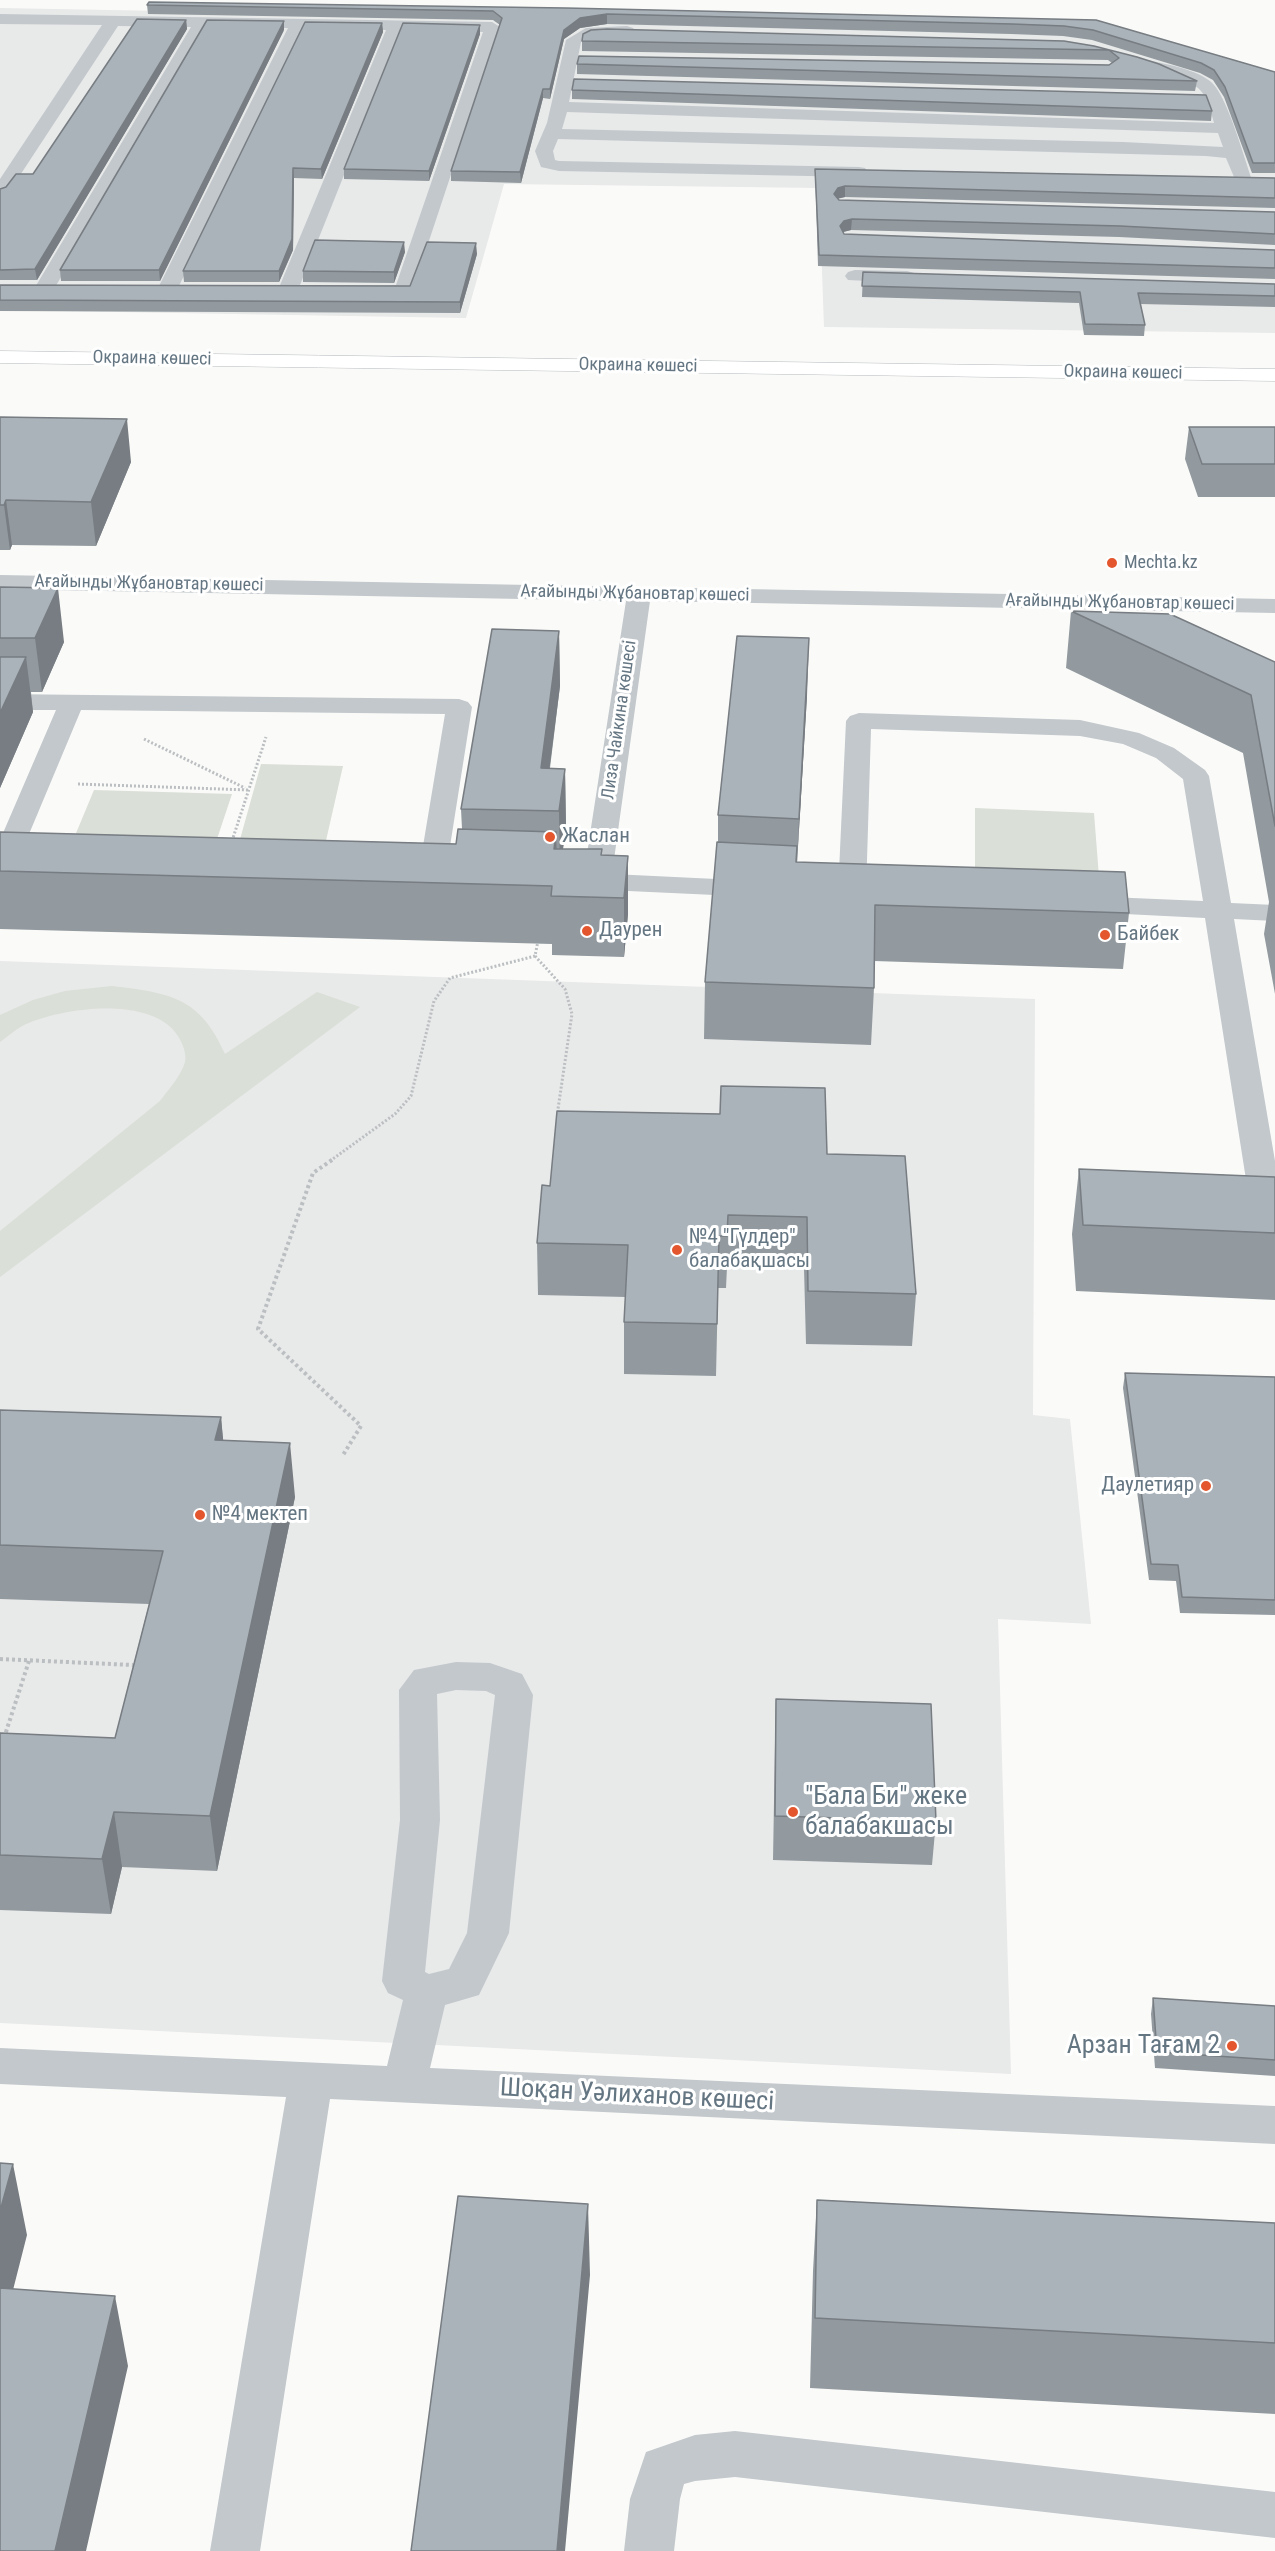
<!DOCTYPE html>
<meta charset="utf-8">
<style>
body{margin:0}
canvas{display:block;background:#fafaf8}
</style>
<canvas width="1275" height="2551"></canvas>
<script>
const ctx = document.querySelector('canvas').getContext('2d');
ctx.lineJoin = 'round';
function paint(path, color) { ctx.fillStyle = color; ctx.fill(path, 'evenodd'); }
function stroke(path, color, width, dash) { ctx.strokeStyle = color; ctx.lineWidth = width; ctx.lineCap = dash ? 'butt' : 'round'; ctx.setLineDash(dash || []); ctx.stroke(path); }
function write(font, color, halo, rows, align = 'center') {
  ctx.font = font + ' "Roboto Condensed",sans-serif'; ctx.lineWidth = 6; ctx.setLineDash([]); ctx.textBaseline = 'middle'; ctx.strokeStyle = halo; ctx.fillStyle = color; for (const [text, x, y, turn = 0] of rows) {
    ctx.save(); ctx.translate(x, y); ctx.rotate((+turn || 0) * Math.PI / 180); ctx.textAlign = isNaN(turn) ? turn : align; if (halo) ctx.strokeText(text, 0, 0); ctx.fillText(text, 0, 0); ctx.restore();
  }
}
paint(new Path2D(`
 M0 8 1093 28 1275 75V333L824 327 819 188 504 184 466 318 0 310Z
 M0 961 1035 999 1033 1415 1070 1419 1091 1624 998 1619 1011 2074 0 2023Z`), '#e8e9e9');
paint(new Path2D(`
 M261 764 343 766 325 845 239 843Z
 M94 790 232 794 216 842 74 838Z
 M975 808 1094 813 1099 877 975 872Z
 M112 986C170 993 200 997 225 1054L317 992 360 1007 0 1277V1231L160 1101C169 1089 181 1076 185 1062 187 1054 182 1042 178 1036 153 995 60 1007 22 1026 15 1030 7 1037 0 1042V1015L33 1000 65 991Z`), '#dadfd7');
const major = new Path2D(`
 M0 351 1275 369V381L0 363Z`);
stroke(major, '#b5babe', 1);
stroke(new Path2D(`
 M144 739 245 788
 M78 784 249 790
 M232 841 266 737
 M535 956 565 989 572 1014 558 1109
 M330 1161 395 1114 411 1096 434 1001 450 978 535 956 538 941`), '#bbbfc2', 3, [2, 2]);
stroke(new Path2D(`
 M332 1160 313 1173 258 1329 361 1426 343 1455
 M0 1659 133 1665
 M4 1738 29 1661`), '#bbbfc2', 4, [3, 3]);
paint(new Path2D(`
 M0 14 492 22 500 27 411 295 363 297 356 295 353 291 356 287 396 285 483 32 402 30 298 290 295 294H281L278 290 386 30 304 29 177 290 174 294H160L157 290 288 28 207 27 54 289 51 293H37L34 289 191 27 118 26 9 192 6 196 0 197V179L102 25 0 24Z
 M627 26 633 28 635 31 633 34 590 38 581 42 569 102 1214 123C1211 112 1208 99 1201 91 1188 76 1156 73 1137 67L1135 64 1137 61 1143 59C1164 64 1193 68 1210 81 1227 94 1244 158 1252 180L1249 184H1237L1226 158 1206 156 558 139 553 151 555 160 559 161 859 167 865 168 868 172 865 176 859 177 559 171 541 167 535 151 547 123 566 40 586 28ZM567 112 1218 133 1223 147 1123 142 562 129Z
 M855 270 907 271 914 273 917 277 914 281 907 283 848 280 845 276 848 272Z
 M0 575 1275 599V613L650 601 612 874 758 881 768 883 772 889 768 895 758 897 585 889 575 887 571 881 575 875 584 873 626 601 0 589Z
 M0 694 459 699 468 702 472 707 445 878 441 884 431 886 411 884 407 878 411 872 419 870 445 714 81 710 19 858 27 865 23 871 0 872V840L56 710H0Z
 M859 713 1080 720 1139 733 1174 748 1205 770 1209 776 1231 903 1275 905V921L1234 919 1275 1161V1203C1260 1207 1245 1205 1230 1202L1225 1195 1230 1188 1247 1186 1205 918 1085 912 1075 910 1071 904 1075 898 1085 896 1203 901 1183 779 1156 758 1123 744 1080 736 871 729 866 893 862 899 852 901 842 899 838 893 846 721 850 716Z
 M456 1662 490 1663 522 1674 533 1695 509 1933 479 1995 445 2005 430 2068 1275 2106V2144L330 2099 260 2551H210L286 2097 0 2084V2048L387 2066 403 2000 388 1993 382 1981 400 1820 399 1690 414 1670ZM456 1690 486 1691 495 1695 467 1933 449 1969 429 1974 425 1972 440 1820 437 1694Z
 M735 2431 1275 2492V2538L735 2477 695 2481 684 2484 680 2499 674 2551H624L630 2499 646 2452 695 2435Z`), '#c3c8cc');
paint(major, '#fff');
paint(new Path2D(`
 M147 5 1096 20 1275 72V173H1252L1224 97 1213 80 1200 73 1092 40 1063 36 1011 34 607 24 580 28 564 39 550 99 543 98 521 183 451 181V171L500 25 493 20 148 14Z
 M186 20 187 29 37 280H0V189L6 187 33 174Z
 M382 23 383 32 322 179 294 178 293 250 279 282H184L183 271Z
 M480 25V34L429 181 344 179V169Z
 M284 30 160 281H61L60 270Z
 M582 41 1094 46 1137 57 1197 81 1195 91 577 74V64L1109 65 1112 63 1108 60 582 51Z
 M572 90 1212 111 1211 121 572 99Z
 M815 169 1275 178V208L845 197 838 198 839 200 1275 212V245L1119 237 851 230 843 232 844 234 1275 250V279L818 266Z
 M405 252 394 283 303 282V271Z
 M477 254 460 313 0 311V285L410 286Z
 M863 272 1275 284V307L1140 304 1145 325 1144 336 1084 335 1079 303 862 297Z
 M0 417 131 462 96 546 12 545 10 550H0Z
 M1189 427H1275V497H1198L1185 459Z
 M0 587 64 642 42 692H31L33 712 0 788Z
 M1071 611 1275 662V994L1264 934 1269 902 1243 753 1066 668Z
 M559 631 560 686 550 768 565 769 566 827 563 849 602 855 628 856V914L624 957 552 955V944L0 929V832L456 844 462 829 461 809Z
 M807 696 797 862 1129 913 1123 969 874 961V988L871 1045 704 1039 705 982 718 842V815Z
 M827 1154 916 1294 912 1346 806 1344 804 1268 727 1267 726 1288H718L716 1376 624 1374V1322L626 1297 538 1295 537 1243 550 1186Z
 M1079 1169 1275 1177V1300L1076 1291 1072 1234Z
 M1125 1373 1275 1377V1615L1180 1613 1176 1581 1149 1580 1123 1388Z
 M0 1410 221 1417 223 1441 295 1497 217 1871 122 1867 111 1914 0 1910V1733L115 1738 149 1604 0 1599Z
 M776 1699 936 1821 932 1865 773 1860 775 1743Z
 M1153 1998 1275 2006V2076L1155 2068 1151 2014Z
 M817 2200 1275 2223V2414L810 2388 813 2271Z`), '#929a9f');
paint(new Path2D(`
 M607 14V24L580 28 564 39 550 99V89L564 30 580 18Z
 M186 20 187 29 37 280 35 269Z
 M284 21V30L160 281 159 270Z
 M382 23 383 32 322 179 321 169Z
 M480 25V34L429 181V171Z
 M543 89V98L521 183 520 172Z
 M293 168 294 178 293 250 279 282V271Z
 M845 186V197L837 199 834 194 838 188Z
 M852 219 851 230 843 232 840 226 844 221Z
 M404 242 405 252 394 283V272Z
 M476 243 477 254 460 313V302Z
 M127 419 131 462 96 546 91 502Z
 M6 500 12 545 10 550 4 505Z
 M58 588 64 642 42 692 35 638Z
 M559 631 560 686 544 811 541 768Z
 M809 638 807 696 796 880 799 819Z
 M26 657 33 712 0 788V713Z
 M565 769 566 827 560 870 559 811Z
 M556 832 558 890 554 849Z
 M628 856V914L624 957V898Z
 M221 1417 226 1470 215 1440Z
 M290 1443 295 1497 217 1871 210 1816Z
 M114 1812 122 1867 111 1914 102 1859Z
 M13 2164 27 2235 0 2341V2211Z
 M588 2204 590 2275 565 2551H557Z
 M115 2296 128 2366 86 2551H55Z`), '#777d82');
const building = new Path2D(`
 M149 2 566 8 1096 20 1275 72V163H1253L1225 87 1214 70 1201 63 1093 30 1064 26 1012 24 607 14 580 18 564 30 550 89H543L520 172 451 171 502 18 493 11 147 5Z
 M137 19 186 20 35 269 0 270V189L6 187 16 174H33Z
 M207 20 284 21 159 270H60Z
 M305 22 382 23 321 169 293 168 292 239 279 271H183Z
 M403 23 480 25 429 171 344 169Z
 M607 29 1064 41 1094 46 1137 57 1159 64 1197 81 577 64 579 56 1109 65 1119 58 1109 50 582 41 583 34 591 30Z
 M574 79 1206 95 1212 111 572 90Z
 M815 169 1275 178V198L845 186 838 188 834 194 839 200 1275 212V234L1120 226 852 219 844 221 840 226 844 234 1275 250V268L819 255Z
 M315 240 404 242 394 272 303 271Z
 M427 242 476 243 460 302 0 300V285L410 286Z
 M863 272 1275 284V296L1138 293 1145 325 1085 324 1080 292 862 286Z
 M0 417 127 419 91 502 6 500 4 505H0Z
 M1189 427H1275V464H1202Z
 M0 587 58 588 35 638H0Z
 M1071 611 1170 614 1275 662V826L1251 695Z
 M492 629 559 631 541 768 565 769 559 811 461 809Z
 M737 636 809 638 799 819 718 815Z
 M0 657H26L0 713Z
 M458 829 556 832 554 849H602L601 855 628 856 624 898 551 896 552 886 0 871V832L456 844Z
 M717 842 797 846 796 862 1125 872 1129 913 875 905 874 988 705 982Z
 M721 1086 825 1088 827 1154 905 1156 916 1294 808 1291 807 1217 728 1215 727 1236H719L717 1324 624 1322 628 1245 537 1243 542 1185 550 1186 557 1111 720 1114Z
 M1079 1169 1275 1177V1233L1083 1225Z
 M1125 1373 1275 1377V1600L1182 1597 1178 1565 1151 1564Z
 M0 1410 221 1417 215 1440 290 1443 210 1816 114 1812 102 1859 0 1855V1733L115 1738 163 1551 0 1545Z
 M776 1699 931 1704 936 1821 775 1816Z
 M1153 1998 1275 2006V2060L1157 2052Z
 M0 2163 13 2164 0 2211Z
 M458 2196 588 2204 557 2551H411Z
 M817 2200 1275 2223V2343L815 2318Z
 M0 2288 115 2296 55 2551H0Z`);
paint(building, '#aab3b9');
stroke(building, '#777d82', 1.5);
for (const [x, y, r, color] of [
 [1112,563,6,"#e4572e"],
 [550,837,6,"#e4572e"],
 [587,931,6,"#e4572e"],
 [1105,935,6,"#e4572e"],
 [677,1250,6,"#e4572e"],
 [1206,1486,6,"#e4572e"],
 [200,1515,6,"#e4572e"],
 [793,1812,6,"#e4572e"],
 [1232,2046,6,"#e4572e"]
]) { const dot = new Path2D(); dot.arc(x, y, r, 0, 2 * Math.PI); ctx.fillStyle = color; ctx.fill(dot); stroke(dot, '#fff', 2); }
write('18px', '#657683', '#fff', [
 ["Окраина көшесі",152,359,1],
 ["Окраина көшесі",638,366,1],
 ["Окраина көшесі",1123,373,1],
 ["Ағайынды Жұбановтар көшесі",149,584,1],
 ["Ағайынды Жұбановтар көшесі",635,594,1],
 ["Ағайынды Жұбановтар көшесі",1120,603,1],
 ["Лиза Чайкина көшесі",620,720,-82]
]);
write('18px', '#657683', '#fff', [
 ["Mechta.kz",1124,563]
], 'left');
write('21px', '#657683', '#fff', [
 ["Жаслан",562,837],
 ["Даурен",599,931],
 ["Байбек",1117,935],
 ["№4 \"Гүлдер\"",689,1238],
 ["балабақшасы",689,1262],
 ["Даулетияр",1194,1486,"right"],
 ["№4 мектеп",212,1515]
], 'left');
write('26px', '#657683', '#fff', [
 ["\"Бала Би\" жеке",805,1797],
 ["балабакшасы",805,1827],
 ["Арзан Тағам 2",1220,2046,"right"]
], 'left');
write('26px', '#657683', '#fff', [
 ["Шоқан Уәлиханов көшесі",637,2096,3]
]);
</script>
